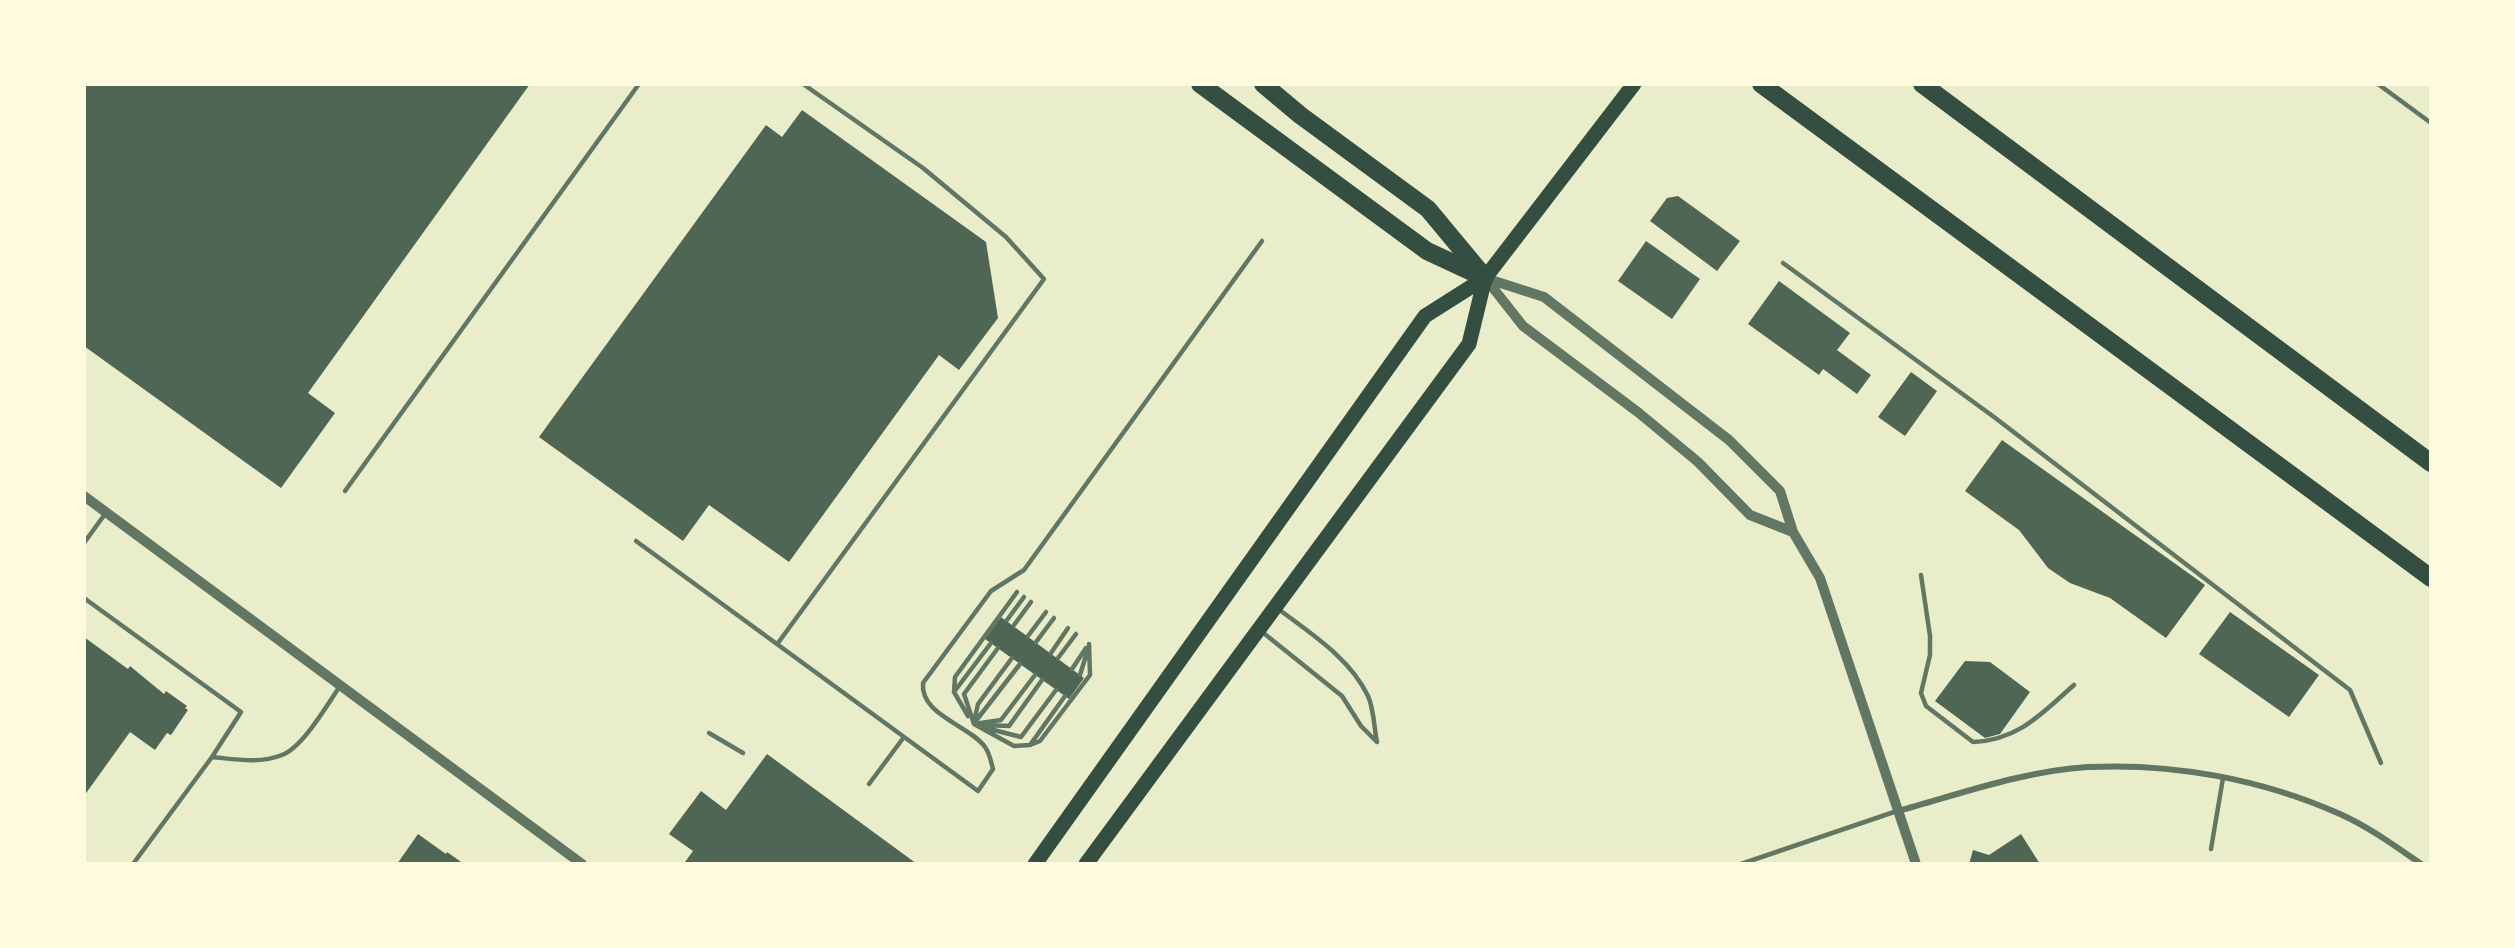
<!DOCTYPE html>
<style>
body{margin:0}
#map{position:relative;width:2515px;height:948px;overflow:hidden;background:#e9edc9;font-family:"Fira Sans",sans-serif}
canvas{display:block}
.frame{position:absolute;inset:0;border:86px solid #fefae0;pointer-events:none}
</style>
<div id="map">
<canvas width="2515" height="948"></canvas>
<div class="frame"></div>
</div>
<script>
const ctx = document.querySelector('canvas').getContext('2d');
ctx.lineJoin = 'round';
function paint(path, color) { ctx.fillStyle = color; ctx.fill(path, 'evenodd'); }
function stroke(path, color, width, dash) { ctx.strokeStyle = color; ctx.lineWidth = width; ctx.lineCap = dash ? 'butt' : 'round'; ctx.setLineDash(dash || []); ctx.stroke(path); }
paint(new Path2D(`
 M84 84H530L308 393 335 413 281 488 84 346Z
 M802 110 986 242 998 318 959 370 939 355 789 562 709 505 683 541 539 437 766 125 782 137Z
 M1678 196 1740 241 1717 271 1650 221 1667 198Z
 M1646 241 1700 279 1672 319 1618 281Z
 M1779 281 1850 333 1837 350 1871 375 1857 394 1823 369 1819 375 1748 324Z
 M1911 372 1937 391 1905 436 1878 417Z
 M2002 440 2205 585 2166 638 2110 598 2070 583 2048 568 2019 530 1965 491Z
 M2230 612 2319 675 2289 717 2199 654Z
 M1001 617 1084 678 1069 699 985 639Z
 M84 637 128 669 130 666 164 694 166 691 187 706 185 708 188 710 171 735 167 733 155 750 130 732 84 796Z
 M1965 661 1990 662 2030 692 2000 734 1985 738 1935 701Z
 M767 754 917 864 685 862 693 851 669 834 701 791 726 810Z
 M418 834 446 854 447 852 464 864H397Z
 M2021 834 2040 864H1969L1973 850 1989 855Z`), '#4f6655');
stroke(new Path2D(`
 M2378 84 2431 123
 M1783 263 1994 417 2350 690 2381 763
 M345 491 639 84
 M636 541 978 791 993 769C991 762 990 754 985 747 969 725 920 715 923 683L991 591 1024 570 1262 241
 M84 543 105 514
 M1921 575 1930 636V655L1921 693 1926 706 1973 742C2019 740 2042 713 2074 685
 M84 598 241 712 212 757C234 759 260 764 282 755 303 747 327 705 340 686
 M1277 608C1310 633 1350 658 1368 696 1374 709 1374 728 1377 742
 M1007 620 1024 597
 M1014 625 1031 602
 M1261 631 1342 696 1361 726 1377 742
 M1028 636 1046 612
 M1036 642 1054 618
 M778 643 1044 279 1006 237 923 168 803 84
 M998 648 964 694 974 724 1014 746 1030 745 1065 696
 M1051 653 1068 628
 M1058 658 1076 634
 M1072 669 1086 648
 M1080 675 1088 649
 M954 692 955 677 1017 592
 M968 716 954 692 991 643
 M974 722 978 704 1012 658
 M975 722 1020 664
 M974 724 1001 720 1035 675
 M985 725 1009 726 1042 680
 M982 727 1021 737 1056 690
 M709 733 743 753
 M1030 745 1040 741 1090 675 1089 644
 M869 784 904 737
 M2211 849 2223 778
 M133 864 212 757
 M1741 864 1897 811`), '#617663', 4.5);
stroke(new Path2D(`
 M1898 811C1960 794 2023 771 2088 767 2174 763 2261 779 2340 814 2369 827 2395 846 2421 864`), '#617663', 6);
stroke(new Path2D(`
 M1485 278 1544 297 1729 440 1780 491 1793 532 1820 578 1916 864
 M1486 279 1523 326 1639 413 1698 462 1750 515 1793 532
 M84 496 582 864`), '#617663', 10);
stroke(new Path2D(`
 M1035 864 1425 316 1485 278 1634 84
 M1086 864 1469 344 1485 278`), '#344e41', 15);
stroke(new Path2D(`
 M1200 84 1427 251 1485 278
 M1263 84 1300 115 1428 209 1482 274
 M1761 84 2431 578
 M1922 84 2431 463`), '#344e41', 18);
</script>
